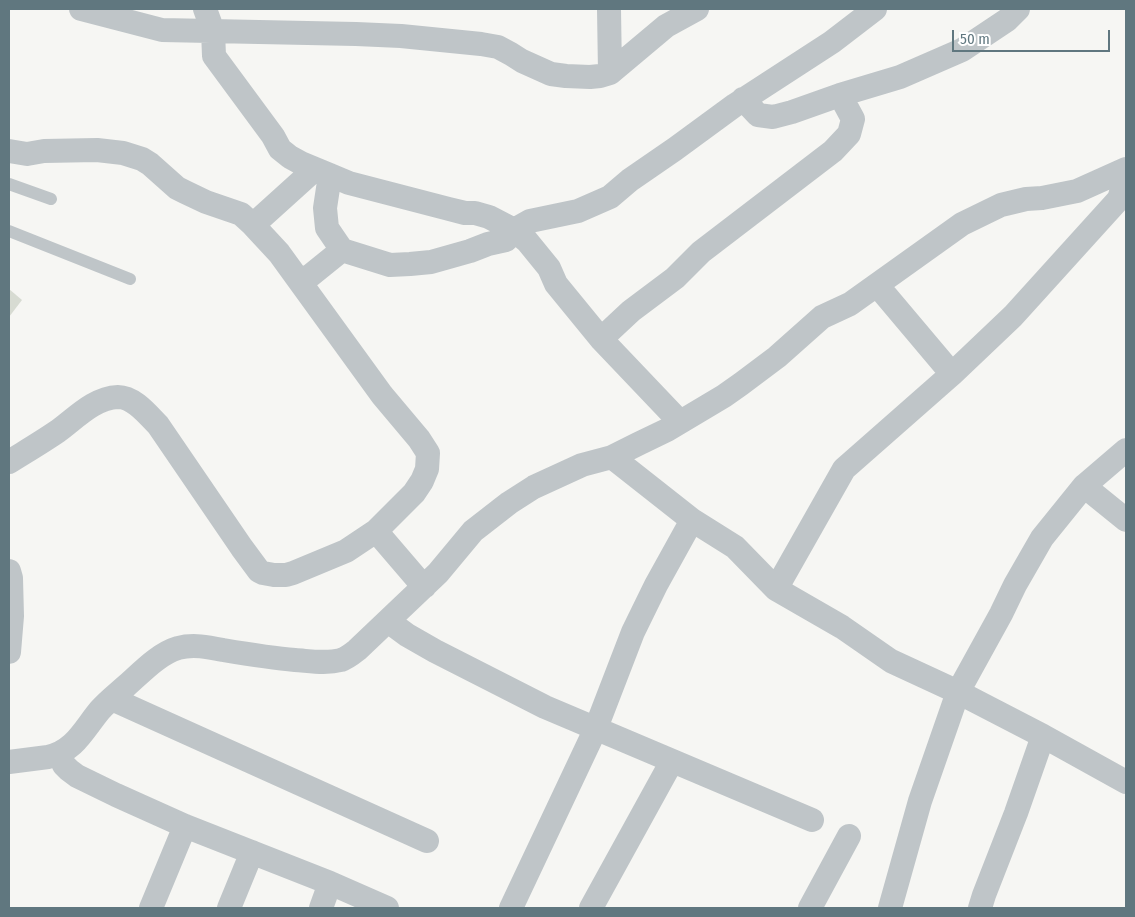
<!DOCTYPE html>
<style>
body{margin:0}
#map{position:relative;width:1135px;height:917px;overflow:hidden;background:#f6f6f3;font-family:"Fira Sans Condensed",sans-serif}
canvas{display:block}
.frame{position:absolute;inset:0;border:10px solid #60777f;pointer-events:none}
.scale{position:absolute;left:952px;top:30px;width:158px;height:22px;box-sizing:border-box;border:2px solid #60777f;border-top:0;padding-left:6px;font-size:15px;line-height:18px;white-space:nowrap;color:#60777f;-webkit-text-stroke:4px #fff;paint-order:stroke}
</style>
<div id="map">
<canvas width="1135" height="917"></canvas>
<div class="frame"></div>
<div class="scale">50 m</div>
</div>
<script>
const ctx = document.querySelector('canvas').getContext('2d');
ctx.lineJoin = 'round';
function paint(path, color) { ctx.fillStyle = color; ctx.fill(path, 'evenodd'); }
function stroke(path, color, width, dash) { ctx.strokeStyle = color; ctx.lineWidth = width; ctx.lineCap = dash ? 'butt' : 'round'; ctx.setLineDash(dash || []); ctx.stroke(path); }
paint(new Path2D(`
 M9 289 22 300 9 317Z`), '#d7dbd2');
stroke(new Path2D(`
 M9 184 51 199
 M9 231 130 279`), '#bfc5c8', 12);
stroke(new Path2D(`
 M81 9 162 30 356 34 401 36 481 44 498 47 511 54 522 61 551 74 566 76 590 77 600 76 610 73 666 26 697 9
 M205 9 213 31 214 56 273 136 280 149 290 157 301 163 330 175 349 183 449 209 465 213H475L489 217 514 230 530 221 578 211 610 197 630 180 675 149 735 105 832 42 875 9
 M609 9 610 73
 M743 99 758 115 773 117 792 112 840 95 900 77 962 50 1007 20 1018 9
 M9 151 27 154 44 151 97 150 123 153 142 159 150 164 177 188 185 192 206 202 241 214 253 225 279 253 382 395 419 439 428 453 427 469 422 481 414 493 376 531 346 551 293 573 286 575H274L263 573 259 571 242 548 158 425C148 415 134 397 118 397 94 398 76 418 58 431 42 442 25 452 9 462
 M330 175 325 208 327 228 342 250 390 265 410 264 431 262 470 251 488 244 506 240 514 230 527 241 549 268 556 284 601 339 680 422
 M253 225 315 169
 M301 281 311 275 342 250
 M877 285 952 374
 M601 339 631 311 675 278 701 252 833 151 849 134 853 119 840 95
 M612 457 692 520 735 547 776 589 842 627 891 661 958 692 1043 736 1126 782
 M1084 486 1126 520
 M376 531 424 587
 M9 571 11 578 12 616 9 652
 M776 589 844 469 952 374 1013 316 1119 199 1123 186 1124 170
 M388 621 407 635 435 651 545 707 812 820
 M112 699 427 841
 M59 754 64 765 69 770 77 776 116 795 185 826 330 883 387 908
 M9 762 48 757C75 751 84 729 100 710 108 701 117 694 126 686 141 673 158 654 178 648 193 644 208 647 223 650 247 654 271 658 295 660 310 661 326 664 341 660 347 658 352 654 357 650L438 573 473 531 509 503 534 487 582 465 612 457 638 444 667 430 724 396 741 384 777 357 822 317 850 304 962 224 1001 205 1026 199 1042 198 1077 191 1126 169
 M151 908 185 826
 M229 908 252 852
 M321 908 330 883
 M511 908 596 728 633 632 656 585 692 520
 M591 908 672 761
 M810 908 849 836
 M890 908 920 801 958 692 1001 614 1015 585 1042 538 1084 486 1126 450
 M980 908 984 895 1016 813 1043 736`), '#bfc5c8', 24);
</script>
